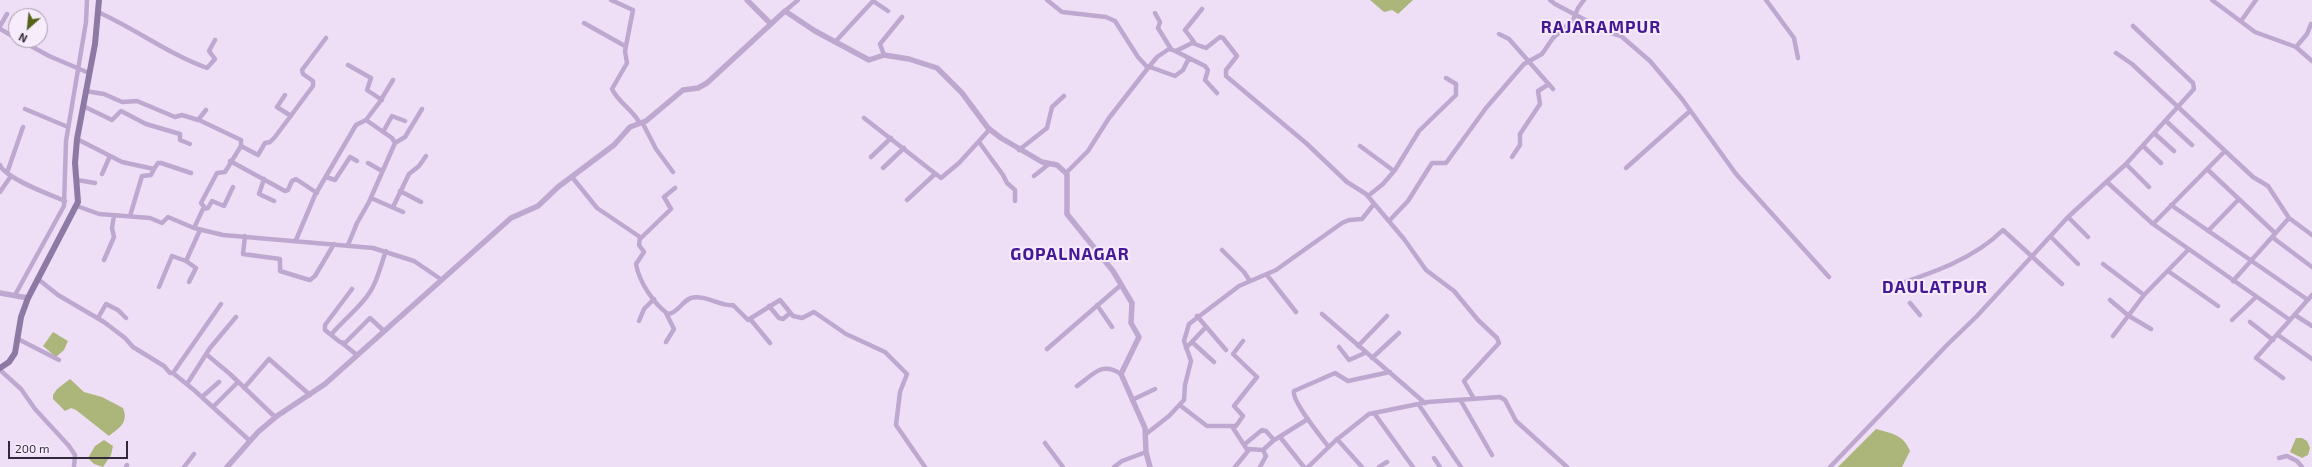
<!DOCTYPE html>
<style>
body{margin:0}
#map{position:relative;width:2312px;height:467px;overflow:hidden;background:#eedff6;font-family:"Exo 2",sans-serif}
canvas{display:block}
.north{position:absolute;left:8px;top:8px;width:40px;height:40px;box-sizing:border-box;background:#f7ecfc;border:1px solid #a89eaf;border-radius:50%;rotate:207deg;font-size:11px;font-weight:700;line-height:16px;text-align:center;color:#31293c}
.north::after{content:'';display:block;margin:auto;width:14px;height:18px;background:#556319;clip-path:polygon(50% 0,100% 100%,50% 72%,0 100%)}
.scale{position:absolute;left:8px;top:441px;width:120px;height:18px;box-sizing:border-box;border:2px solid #31293c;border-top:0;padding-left:5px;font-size:12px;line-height:14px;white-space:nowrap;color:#31293c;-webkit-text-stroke:3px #f7ecfc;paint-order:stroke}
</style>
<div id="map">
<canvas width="2312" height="467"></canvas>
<div class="north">N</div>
<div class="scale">200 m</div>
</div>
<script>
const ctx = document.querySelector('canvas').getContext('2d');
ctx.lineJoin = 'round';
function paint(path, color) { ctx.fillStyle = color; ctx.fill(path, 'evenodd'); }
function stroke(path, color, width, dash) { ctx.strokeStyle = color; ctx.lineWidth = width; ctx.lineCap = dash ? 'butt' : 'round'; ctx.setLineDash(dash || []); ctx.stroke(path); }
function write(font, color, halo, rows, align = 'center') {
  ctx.font = font + ' "Exo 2",sans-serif'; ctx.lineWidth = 4; ctx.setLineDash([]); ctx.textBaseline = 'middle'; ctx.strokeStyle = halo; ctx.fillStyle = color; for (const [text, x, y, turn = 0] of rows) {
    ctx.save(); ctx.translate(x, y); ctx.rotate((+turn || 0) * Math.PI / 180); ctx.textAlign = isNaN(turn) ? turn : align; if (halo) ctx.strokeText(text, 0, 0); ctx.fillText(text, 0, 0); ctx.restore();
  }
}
paint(new Path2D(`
 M1370 0H1413L1398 14 1392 10 1384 12Z
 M53 332 68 341 64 350 56 357 43 346Z
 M70 379 84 392 102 397 123 408C129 423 119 428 109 436L76 410 71 408 65 411 53 399V395L57 389Z
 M1876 429C1891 433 1904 435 1910 451L1902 467H1838Z
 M2296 438H2302L2307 441 2310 448 2308 455 2302 458 2290 452Z
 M104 440 113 446 111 455 103 467 94 464 88 458 95 446Z`), '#acb67a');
stroke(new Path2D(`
 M611 0 633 10 625 51 627 63 612 89C618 102 632 109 639 122
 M1047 0 1062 12 1106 17 1115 21 1138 57 1148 68 1109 118 1088 151 1066 173
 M1550 0 1555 4 1608 32 1621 36 1650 61 1682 99 1736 174 1829 277
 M1766 0 1794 38 1798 58
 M2212 0 2255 32 2296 47 2312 61
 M785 11 798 0
 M98 12C136 29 168 54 207 68L215 59 209 51 215 40
 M1155 13 1160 22 1158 28 1171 49
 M2241 21 2256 0
 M584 23 625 46
 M0 26 7 14
 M0 29 16 38
 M1499 34 1509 39 1553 89
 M20 40 49 56 89 73
 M835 42 873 1 888 11
 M1194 42 1185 30 1202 9
 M2296 47 2307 34 2311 24
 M1176 51 1192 43 1206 48 1220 37 1223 38 1237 56 1226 70V76L1306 143 1347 182 1366 194 1404 239 1426 270 1454 291 1478 320 1497 338 1499 343 1464 381 1474 399
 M2116 53 2132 64 2253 177 2268 186 2289 218 2312 235
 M884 55 880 44 902 17
 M348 65 371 78 367 90 382 100
 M1150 67 1175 76 1183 70 1189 58
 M1148 68 1157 57 1169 49 1173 50 1205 66 1208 70 1205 80 1217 93
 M85 91 104 94 122 102 137 101 175 117 182 115 198 120 206 110
 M285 95 277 107 291 116
 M83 106 112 120 121 111 146 124 180 134V140L190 144
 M25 109 68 127
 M864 118 941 178 959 163 990 129
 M199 120 241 140V146
 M2166 121 2192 145
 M642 122 656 149 673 172
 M383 132 392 116 405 121
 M2154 133 2174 151
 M77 139 122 162 154 169 158 163H161L191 173
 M979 142 1003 175 1007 183 1015 190V201
 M395 143 405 137 422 109
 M1360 146 1394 171
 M2143 146 2161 163
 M1019 150 1047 128 1052 107 1064 96
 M871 157 891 138
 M1512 157 1520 145V134L1540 104 1538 91 1549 84
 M230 161 285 191 288 190 292 181 296 179 317 193
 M368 163 382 171
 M2126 164 2149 187
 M0 165C4 178 51 195 65 201
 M883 168 904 148
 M1626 168 1690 111
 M2208 170 2275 233
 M7 173 23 127
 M102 174 110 156
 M1034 176 1049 164
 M326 177 335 180 350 157 357 161
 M572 177 597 208 640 237 639 245 644 252 636 264C639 282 654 304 668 314 678 313 682 301 691 298 705 294 721 307 733 305L748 320 780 300 793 316 802 318 814 312 846 334 885 352 907 374 900 392 896 425 925 467
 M264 179 259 194 274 201
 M77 180 95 183
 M2107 182 2153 224 2290 320 2312 295
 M400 191 421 202
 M0 192 11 176
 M1368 196 1383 184 1395 170 1419 131 1456 95V84L1446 78
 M371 198 403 212
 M907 200 935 174
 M2171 205 2308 300
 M77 206 99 214 150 218 162 223 168 217 194 228 223 235 373 248 414 261 442 280
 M393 207 409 174 419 166 426 156
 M205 208 201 203 217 173 225 172 241 146 258 155 265 143 270 142 275 137 313 86V81L303 74 302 70 326 38
 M130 216 142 176 151 175 154 169
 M2068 217 2088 237
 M1389 221 1408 201 1432 163H1446L1486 108 1524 64 1542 54 1553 38 1573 20 1578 8 1584 0
 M2153 224 2225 151
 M194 228 203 209 208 208 212 201 224 206 233 187
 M2208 231 2239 199
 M245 236 243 254 280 259V271L306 279 310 280 315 276 334 244
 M2051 237 2078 264
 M2272 237 2312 267
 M641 238 671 209 664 197 675 188
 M296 240 315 195 356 125 366 120
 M348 245 357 223 369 202 395 143 392 138 366 120 379 103 393 80
 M1222 250 1244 272 1250 281
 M104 260 114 237 112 228 114 216
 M186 261 196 268 189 282
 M2103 264 2144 295 2188 250
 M2168 271 2218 306
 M1267 275 1296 312
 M38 279 58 295 104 322 125 338 133 347 164 366 170 373H173
 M2233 281 2289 218
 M1893 286C1932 273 1974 259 2003 230L2062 284
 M159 287 172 256 186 261 200 230
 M352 289 325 325V330L340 342 345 343 370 318 384 331
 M15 295 64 206 66 141 86 22 87 0
 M2110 300 2129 316 2151 329
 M1910 303 1920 315
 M221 304 173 373 194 390 249 440
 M1097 305 1112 327
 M769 306 779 318 783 319 790 313
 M1322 314 1425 403
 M2295 315 2312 326
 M1197 316 1226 350
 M98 318 106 304 118 310 126 318
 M751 320 770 343
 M2232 320 2256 297
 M639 321 644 309 654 299
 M2250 322 2273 340
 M331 335C343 320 359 309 370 292 378 280 381 264 386 251
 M2278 335 2312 359
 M2113 336 2144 295
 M18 339 59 360
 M666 342 674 329 666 313
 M1192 342 1214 362
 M342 343 357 355
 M1358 346 1387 316
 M1339 347 1349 360 1365 353
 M1186 348 1206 327
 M1047 349 1121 285
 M206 354 230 374 275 417
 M1372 358 1399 333
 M0 370 21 389 35 409 69 446 75 455 74 467
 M2283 378 2256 358 2290 320
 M187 384 210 348 236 317
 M1077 386C1094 374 1102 361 1121 374
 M244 388 269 359 310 395
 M202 397 219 382
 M1132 400 1155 389
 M1461 401 1492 455
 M1419 405 1461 467
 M1181 406 1207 426H1236L1243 416 1234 406 1257 377 1233 354 1243 341
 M213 407 238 382
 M1374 413 1413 467
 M1233 428 1248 451 1235 467
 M1146 434 1169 416 1184 400 1185 385 1191 361 1184 341 1189 324 1239 286 1276 270 1342 223 1349 220 1362 219 1374 204
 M1280 437 1304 467
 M1337 439 1362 467
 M1045 443 1063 467
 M1245 444 1262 430 1266 431 1274 440 1276 439 1308 419
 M1328 446C1322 438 1291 400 1294 391L1335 373 1348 381 1390 372
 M1248 449 1263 450 1274 440
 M1434 458 1440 467
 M2279 458 2287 456 2297 461 2302 467
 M126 467 127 465
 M184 467 194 454
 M1114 467 1122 461 1146 452
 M1260 467 1266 456 1263 450
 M1308 467 1335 441 1369 414 1428 402 1500 397 1505 400 1516 421 1567 467
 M1379 467 1387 462
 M1830 467 1947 345 1977 316 2068 217 2126 164 2194 89 2193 83 2133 26`), '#bfa8d0', 4.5);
stroke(new Path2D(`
 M747 0 771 24
 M0 293 28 298
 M227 467 258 432 277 416 325 384 511 218 538 206 558 187 614 145 630 127 646 121 683 90 698 88 707 83 785 11 815 31 869 60 884 55 909 59 937 68 962 93 988 128 1001 138 1042 162 1057 165 1067 174V214L1113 271 1132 303 1131 323 1139 337 1121 374 1145 428 1146 452 1150 467`), '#bfa8d0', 5.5);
stroke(new Path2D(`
 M0 368 9 362 15 353 21 317 28 298 78 202 75 163 77 139 95 44 99 0`), '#8e79a4', 6);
ctx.letterSpacing = '1px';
write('bold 17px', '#451895', '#f7ecfc', [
 ["RAJARAMPUR",1601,27],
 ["GOPALNAGAR",1070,254],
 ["DAULATPUR",1935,287]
]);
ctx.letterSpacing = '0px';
</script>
